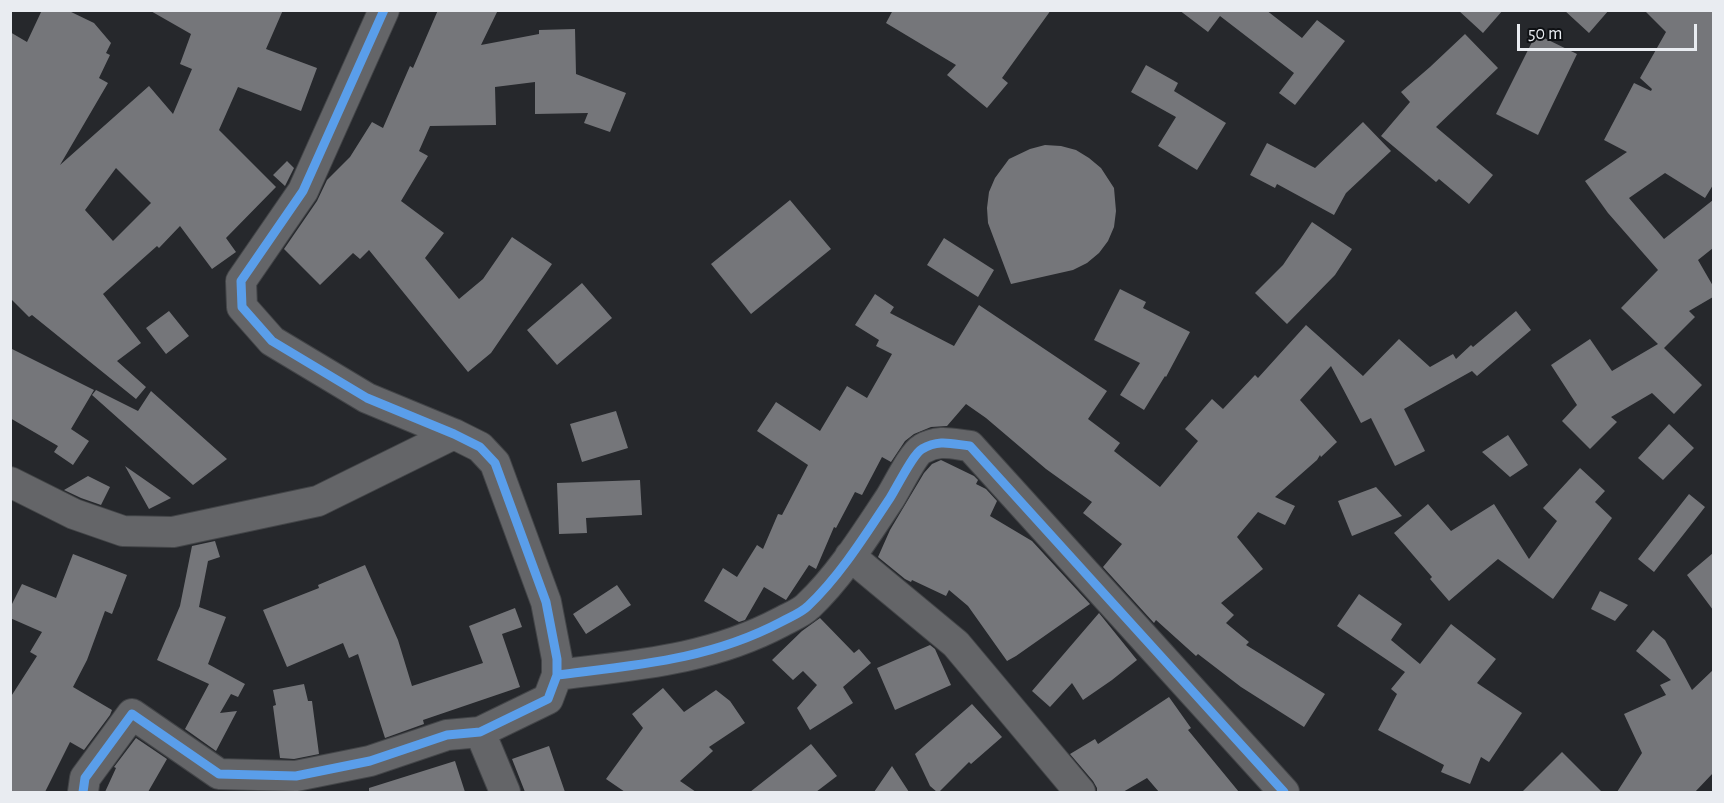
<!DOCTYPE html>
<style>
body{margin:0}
#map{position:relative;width:1724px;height:803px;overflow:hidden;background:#26282c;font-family:"Alegreya Sans",sans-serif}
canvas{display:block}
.frame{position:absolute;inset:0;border:12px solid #e9ecf1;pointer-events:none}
.scale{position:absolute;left:1517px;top:24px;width:180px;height:27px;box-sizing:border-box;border:3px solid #e9ecf1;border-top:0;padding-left:8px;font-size:18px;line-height:21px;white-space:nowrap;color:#e9ecf1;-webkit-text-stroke:4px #0e1013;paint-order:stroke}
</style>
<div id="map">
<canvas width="1724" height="803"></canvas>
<div class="frame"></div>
<div class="scale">50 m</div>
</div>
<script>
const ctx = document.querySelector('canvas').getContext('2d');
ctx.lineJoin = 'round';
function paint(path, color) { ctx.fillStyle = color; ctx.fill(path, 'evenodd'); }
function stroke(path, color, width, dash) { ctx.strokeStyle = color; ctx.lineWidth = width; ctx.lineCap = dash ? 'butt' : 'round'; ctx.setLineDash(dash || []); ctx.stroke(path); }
paint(new Path2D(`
 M42 10H67L94 23 111 43 106 53 110 55 99 78 108 83 60 165 149 86 173 114 192 69 180 64 191 34 149 10H283L266 49 317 68 301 111 238 87 219 130 276 187 226 238 236 252 212 269 180 226 159 248 157 246 103 294 141 343 117 361 146 387 136 399 32 315 29 317 10 298V32L27 42ZM116 168 151 203 113 241 85 210Z
 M438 10H498L481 45 539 34V30L575 29 576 74 626 93 610 132 584 123 588 113 535 114V82L495 87 496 125 430 126 419 151 428 156 401 201 444 233 425 258 459 299 483 279 512 237 552 264 491 353 468 372 369 250 360 259 353 253 320 285 284 249 317 201 327 180 350 157 372 122 383 128 410 66 413 68Z
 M893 10H1051L1002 78 1008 83 987 108 947 75 956 65 886 23Z
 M1179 10H1266L1302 38 1317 20 1345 41 1295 105 1279 93 1294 73 1220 16 1208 32Z
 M1458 10H1503L1483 33Z
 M1564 10H1609L1589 33Z
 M1644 10H1713V185L1705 198 1665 173 1629 198 1664 239 1713 200V248L1698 260 1713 286V297L1689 311 1695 317 1664 348 1702 385 1674 414 1652 393 1611 417 1617 422 1590 449 1562 421 1577 405 1551 365 1590 339 1612 371 1658 344 1621 308 1658 270 1608 213 1585 181 1627 152 1604 140 1634 83 1651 91 1652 89 1640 78 1666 32Z
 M1465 34 1498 68 1436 127 1493 175 1469 204 1439 179 1436 182 1381 136 1410 102 1401 92 1430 67Z
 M1536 34 1577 54 1538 135 1496 114Z
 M1146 65 1178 83 1174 91 1226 123 1197 170 1158 146 1176 117 1131 92Z
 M1363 122 1391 151 1346 193 1334 215 1277 184 1275 188 1250 175 1267 143 1315 168Z
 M1045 145 1061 146 1076 150 1089 158 1101 168 1114 188 1116 211 1114 227 1108 241 1099 253 1087 263 1073 270 1011 284 988 223 987 208 989 192 995 178 1009 159 1030 149Z
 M287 161 294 168 285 186 273 175Z
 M790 200 831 249 751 314 711 264Z
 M1312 222 1352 249 1335 275 1287 324 1255 293 1283 265Z
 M944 238 994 270 978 297 927 265Z
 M582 283 612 318 557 365 527 330Z
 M1120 289 1146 302 1143 308 1190 332 1166 377 1165 376 1144 410 1120 395 1140 363 1094 340Z
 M875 294 894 307 890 313 954 346 979 305 1107 391 1088 419 1120 443 1114 451 1160 487 1198 441 1185 429 1212 399 1223 409 1255 375 1258 378 1306 325 1363 376 1399 339 1430 367 1453 354 1456 359 1471 345 1473 347 1516 311 1531 330 1477 376 1472 371 1404 409 1425 451 1395 466 1371 418 1361 423 1331 366 1300 400 1337 442 1321 457 1320 455 1317 460 1275 497 1295 506 1285 525 1258 512 1237 537 1263 569 1221 603 1234 615 1226 623 1249 642 1246 645 1325 694 1304 727 1241 687 1198 654 1196 656 1156 620 1154 623 1103 567 1122 544 1083 513 1092 502 1046 469 986 418 966 404 947 426 931 427 914 434 905 441 891 462 882 457 862 495 855 492 836 528 834 527 816 569 809 565 786 600 764 587 745 620 739 622 704 601 723 568 737 577 757 545 763 549 778 514 782 515 808 465 757 431 776 402 820 431 847 386 867 398 892 354 876 346 879 340 855 325Z
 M169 311 189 336 166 354 146 328Z
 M10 348 94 390 71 429 89 441 73 465 54 452 58 446 10 418Z
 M96 390 138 411 151 391 227 459 193 485 92 395Z
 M616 411 628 448 582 462 570 424Z
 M1669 424 1694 448 1663 480 1638 458Z
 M1508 435 1528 465 1510 477 1482 452Z
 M941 460 974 476 978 480 976 484 986 489 997 501 990 516 1032 541 1090 604 1016 656 1007 661 968 606 949 590 946 596 912 580 911 582 905 579 878 557 890 530 924 473 932 464Z
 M125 466 171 498 149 509Z
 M1580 468 1605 491 1595 502 1612 518 1553 599 1498 559 1449 601 1430 579 1432 577 1394 533 1428 504 1451 531 1494 504 1529 559 1557 521 1543 508Z
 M88 476 110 487 101 505 81 498 64 490Z
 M640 480 642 515 586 518 587 533 559 534 557 483Z
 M1376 487 1402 516 1352 536 1338 501Z
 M1689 494 1705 507 1654 572 1638 559Z
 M215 541 220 557 208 561 199 607 226 617 208 664 245 684 238 697 231 694 220 713 237 711 216 751 185 729 209 684 157 660 180 606 192 546Z
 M1713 553V610L1687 575Z
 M73 554 127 575 112 614 105 611 87 660 73 687 112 710 110 715 84 750 70 742 45 792H10V698L37 656 30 652 42 632 10 618V608L22 584 56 598Z
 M365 565 398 640 412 686 483 663 469 626 515 608 522 627 502 634 520 687 423 720 424 724 385 738 358 654 349 658 343 643 287 667 263 610 319 588 318 585Z
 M617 585 631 605 586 634 573 614Z
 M1600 591 1628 605 1615 621 1591 609Z
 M1359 594 1402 624 1391 640 1420 664 1451 624 1496 659 1477 683 1522 713 1489 762 1481 757 1470 784 1441 772 1444 765 1378 730 1397 694 1391 689 1405 672 1337 626Z
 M1099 613 1137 660 1112 680 1083 700 1072 683 1050 707 1032 691Z
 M820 618 854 653 859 649 871 663 843 687 853 703 810 730 797 708 817 685 803 671 793 680 772 660 802 631Z
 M1653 630 1665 640 1692 690 1713 670V773L1695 792H1617L1642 753 1624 714 1666 695 1660 685 1671 680 1636 651Z
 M930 645 935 649 951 685 895 710 877 668Z
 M304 684 308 701H312L319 754 294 759 280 758 273 706 276 705 273 690Z
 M663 688 684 712 716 690 730 701 745 723 709 747 713 751 680 781 696 792H625L606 779 643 728 632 714Z
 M1169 697 1191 728 1188 730 1239 792H1159L1147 778 1123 792H1097V788L1093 781 1070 754 1095 739 1098 744Z
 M972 704 1002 737 971 764 969 762 939 792H937L930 786 915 754Z
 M136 738 167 759 148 792H105L116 768 114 767Z
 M811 744 837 776 816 792H750Z
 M549 746 565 792H525L512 759Z
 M1562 752 1602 792H1522Z
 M455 761 465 792H369V788Z
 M892 766 909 792H874Z`), '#75767a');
const minor = new Path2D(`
 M10 482 74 514 123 531 173 532 318 501 454 434
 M850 556 956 644 1080 792
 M557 675C636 665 709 660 781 622 790 617 801 613 808 606 840 576 866 534 890 498 897 487 913 454 922 449 939 439 952 444 970 446L1284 792
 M480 732 505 792
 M83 792 85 778 132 714 219 774 296 776 370 761 447 735 480 732 548 699 557 675V659L546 602 495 463 480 447 454 434 367 398 272 341 242 307 241 281 303 191 384 10`);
stroke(minor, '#434548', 32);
stroke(minor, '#646568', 30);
stroke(new Path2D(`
 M557 675C636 665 709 660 781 622 790 617 801 613 808 606 840 576 866 534 890 498 897 487 913 454 922 449 939 439 952 444 970 446L1284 792
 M83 792 85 778 132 714 219 774 296 776 370 761 447 735 480 732 548 699 557 675V659L546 602 495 463 480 447 454 434 367 398 272 341 242 307 241 281 303 191 384 10`), '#5a9eea', 9);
</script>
